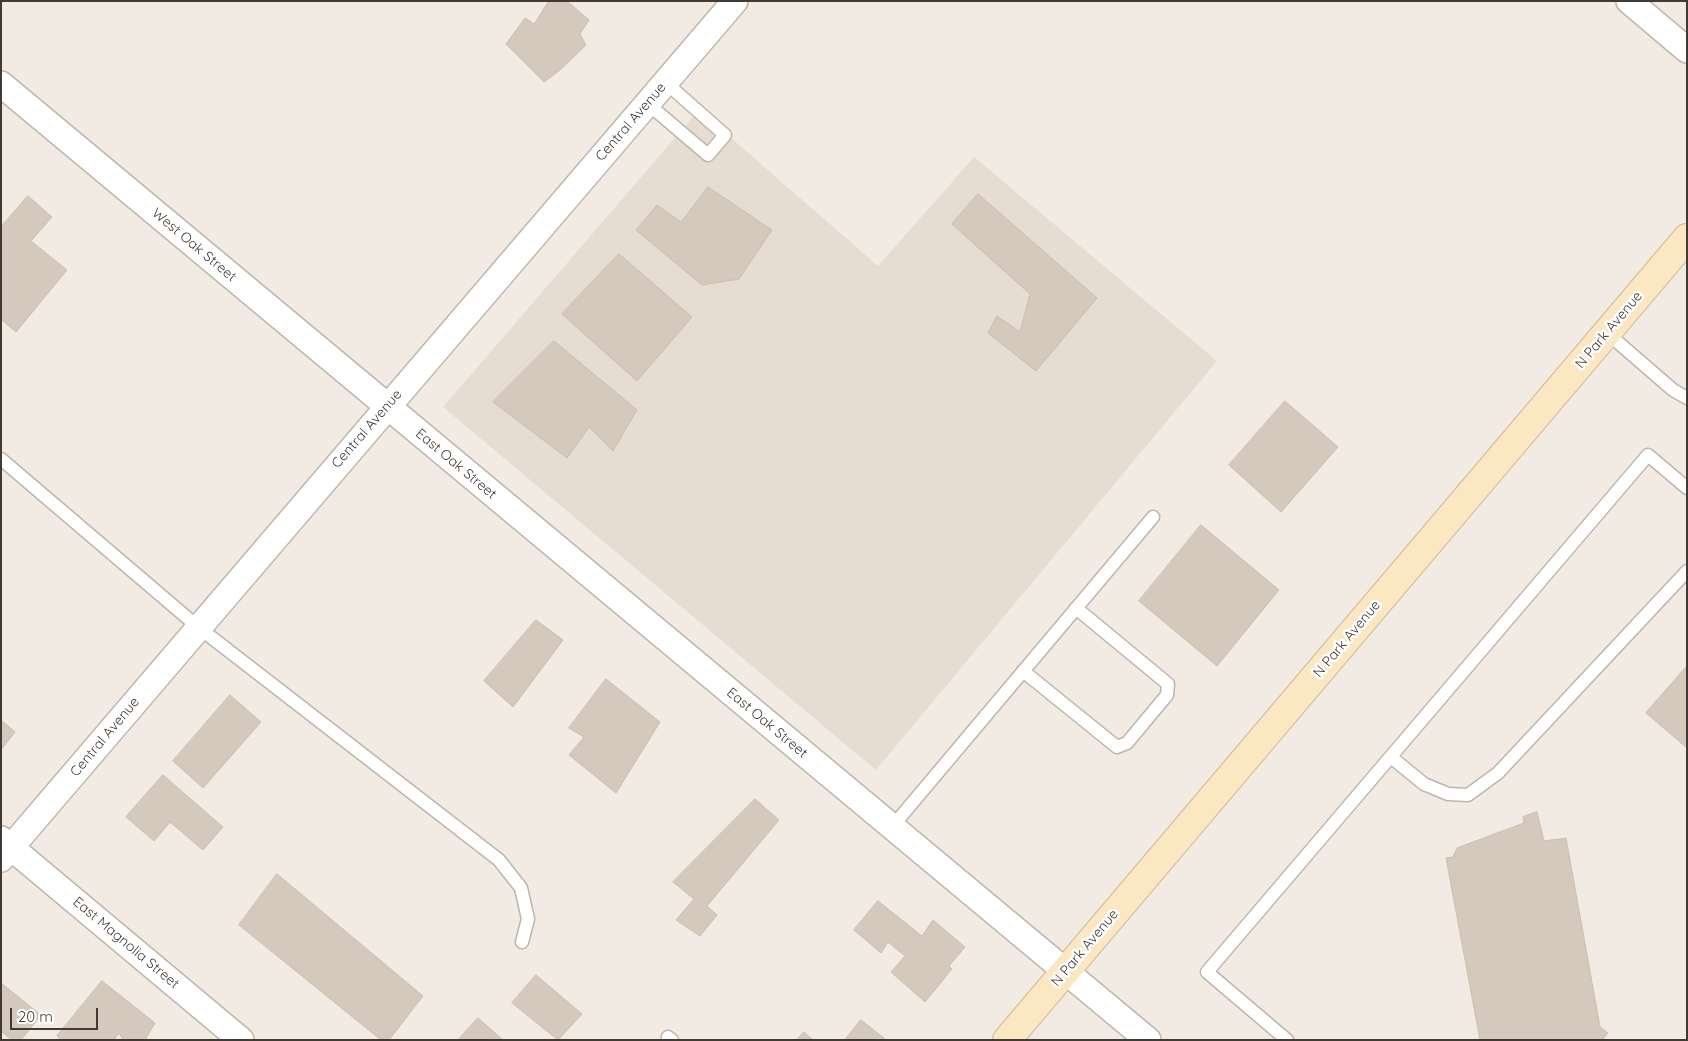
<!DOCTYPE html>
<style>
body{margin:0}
#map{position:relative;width:1688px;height:1041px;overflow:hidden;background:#f1ebe4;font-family:Quicksand,sans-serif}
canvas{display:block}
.frame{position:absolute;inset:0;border:2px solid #423b34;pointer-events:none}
.scale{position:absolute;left:10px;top:1008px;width:88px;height:22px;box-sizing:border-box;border:2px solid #423b34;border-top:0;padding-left:6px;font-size:15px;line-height:18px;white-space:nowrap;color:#423b34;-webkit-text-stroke:4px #fff;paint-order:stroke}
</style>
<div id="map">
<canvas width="1688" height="1041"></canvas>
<div class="frame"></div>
<div class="scale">20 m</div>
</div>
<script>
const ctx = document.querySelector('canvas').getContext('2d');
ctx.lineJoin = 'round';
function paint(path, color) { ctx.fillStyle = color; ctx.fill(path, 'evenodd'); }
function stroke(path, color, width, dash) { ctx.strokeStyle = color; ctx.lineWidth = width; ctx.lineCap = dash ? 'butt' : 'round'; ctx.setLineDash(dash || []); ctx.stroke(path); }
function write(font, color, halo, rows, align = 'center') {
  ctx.font = font + ' Quicksand,sans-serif'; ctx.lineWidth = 5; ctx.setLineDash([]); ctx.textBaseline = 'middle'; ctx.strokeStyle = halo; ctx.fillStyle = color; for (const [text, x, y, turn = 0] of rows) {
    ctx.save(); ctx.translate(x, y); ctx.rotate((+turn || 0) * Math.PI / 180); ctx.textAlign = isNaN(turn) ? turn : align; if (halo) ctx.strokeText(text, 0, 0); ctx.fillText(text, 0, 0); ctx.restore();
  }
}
paint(new Path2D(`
 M699 110 878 266 974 157 1217 361 876 770 443 407Z`), '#e5ddd2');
const building = new Path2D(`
 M549 1H567L589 20 580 34 586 45 560 70 544 82 506 44 525 18 534 24Z
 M708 187 772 230 739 279 702 285 636 230 657 205 681 222Z
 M978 194 1097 298 1036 371 988 333 997 316 1020 332 1030 294 952 224Z
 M28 196 52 217 31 241 67 270 16 332 1 319V227Z
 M619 254 692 317 637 381 562 314Z
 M554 341 637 410 613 451 589 427 567 458 493 402Z
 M1285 401 1338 447 1281 512 1229 465Z
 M1201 525 1279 590 1217 666 1139 601Z
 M536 620 563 640 513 707 484 681Z
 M1687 666V748L1646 713Z
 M606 679 660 722 616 793 569 755 584 737 569 728Z
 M230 695 261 722 203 788 173 761Z
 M1 720 15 732 1 750Z
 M163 775 223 827 203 850 170 822 154 841 126 817Z
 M755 799 779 820 707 906 717 915 700 936 676 920 694 899 673 882Z
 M1537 812 1544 841 1566 838 1600 1027 1608 1033 1602 1040H1480L1446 858 1453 857 1457 848 1524 823 1523 817Z
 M277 874 423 996 389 1040H381L239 925Z
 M878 901 922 936 933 920 965 947 949 966 952 969 925 1002 891 972 905 956 888 942 881 953 854 930Z
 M536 975 582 1014 558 1040 512 1003Z
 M102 981 155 1023 145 1040H123L119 1033 114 1040H61L57 1036Z
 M1 983 41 1015 21 1040H12L1 1031Z
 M478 1018 503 1040H458Z
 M861 1020 884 1038 883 1040H845Z
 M804 1032 813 1040H797Z`);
paint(building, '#d5c9bd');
stroke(building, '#ccbdad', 1);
const lane = new Path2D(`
 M648 104 708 155 725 135 665 82
 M1606 332 1673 390 1687 398
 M1 459 198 627 499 860 521 888 528 919 522 942
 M1023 671 1117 747 1127 743 1167 695 1168 684 1076 608
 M1391 757 1424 784 1448 794 1468 795 1498 773 1687 571
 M892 827 1153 517
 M668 1037 672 1040
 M1287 1040 1207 972 1648 455 1687 488`);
const street = new Path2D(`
 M1629 1 1687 50
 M1 84 1148 1040
 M1 839 241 1040
 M1 859 735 1`);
const secondary = new Path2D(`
 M1007 1040 1687 238`);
stroke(lane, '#bfb5aa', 15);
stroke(street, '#bfb5aa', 28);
stroke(secondary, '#cfb995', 30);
stroke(lane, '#fff', 12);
stroke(street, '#fff', 25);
stroke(secondary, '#fce7c3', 28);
write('14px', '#423b34', '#fff', [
 ["Central Avenue",631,122,-49],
 ["West Oak Street",194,245,40],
 ["N Park Avenue",1609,330,-50],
 ["Central Avenue",367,429,-49],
 ["East Oak Street",456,464,40],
 ["N Park Avenue",1347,639,-50],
 ["East Oak Street",767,723,40],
 ["Central Avenue",105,737,-50],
 ["East Magnolia Street",126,943,40],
 ["N Park Avenue",1085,948,-50]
]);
</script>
